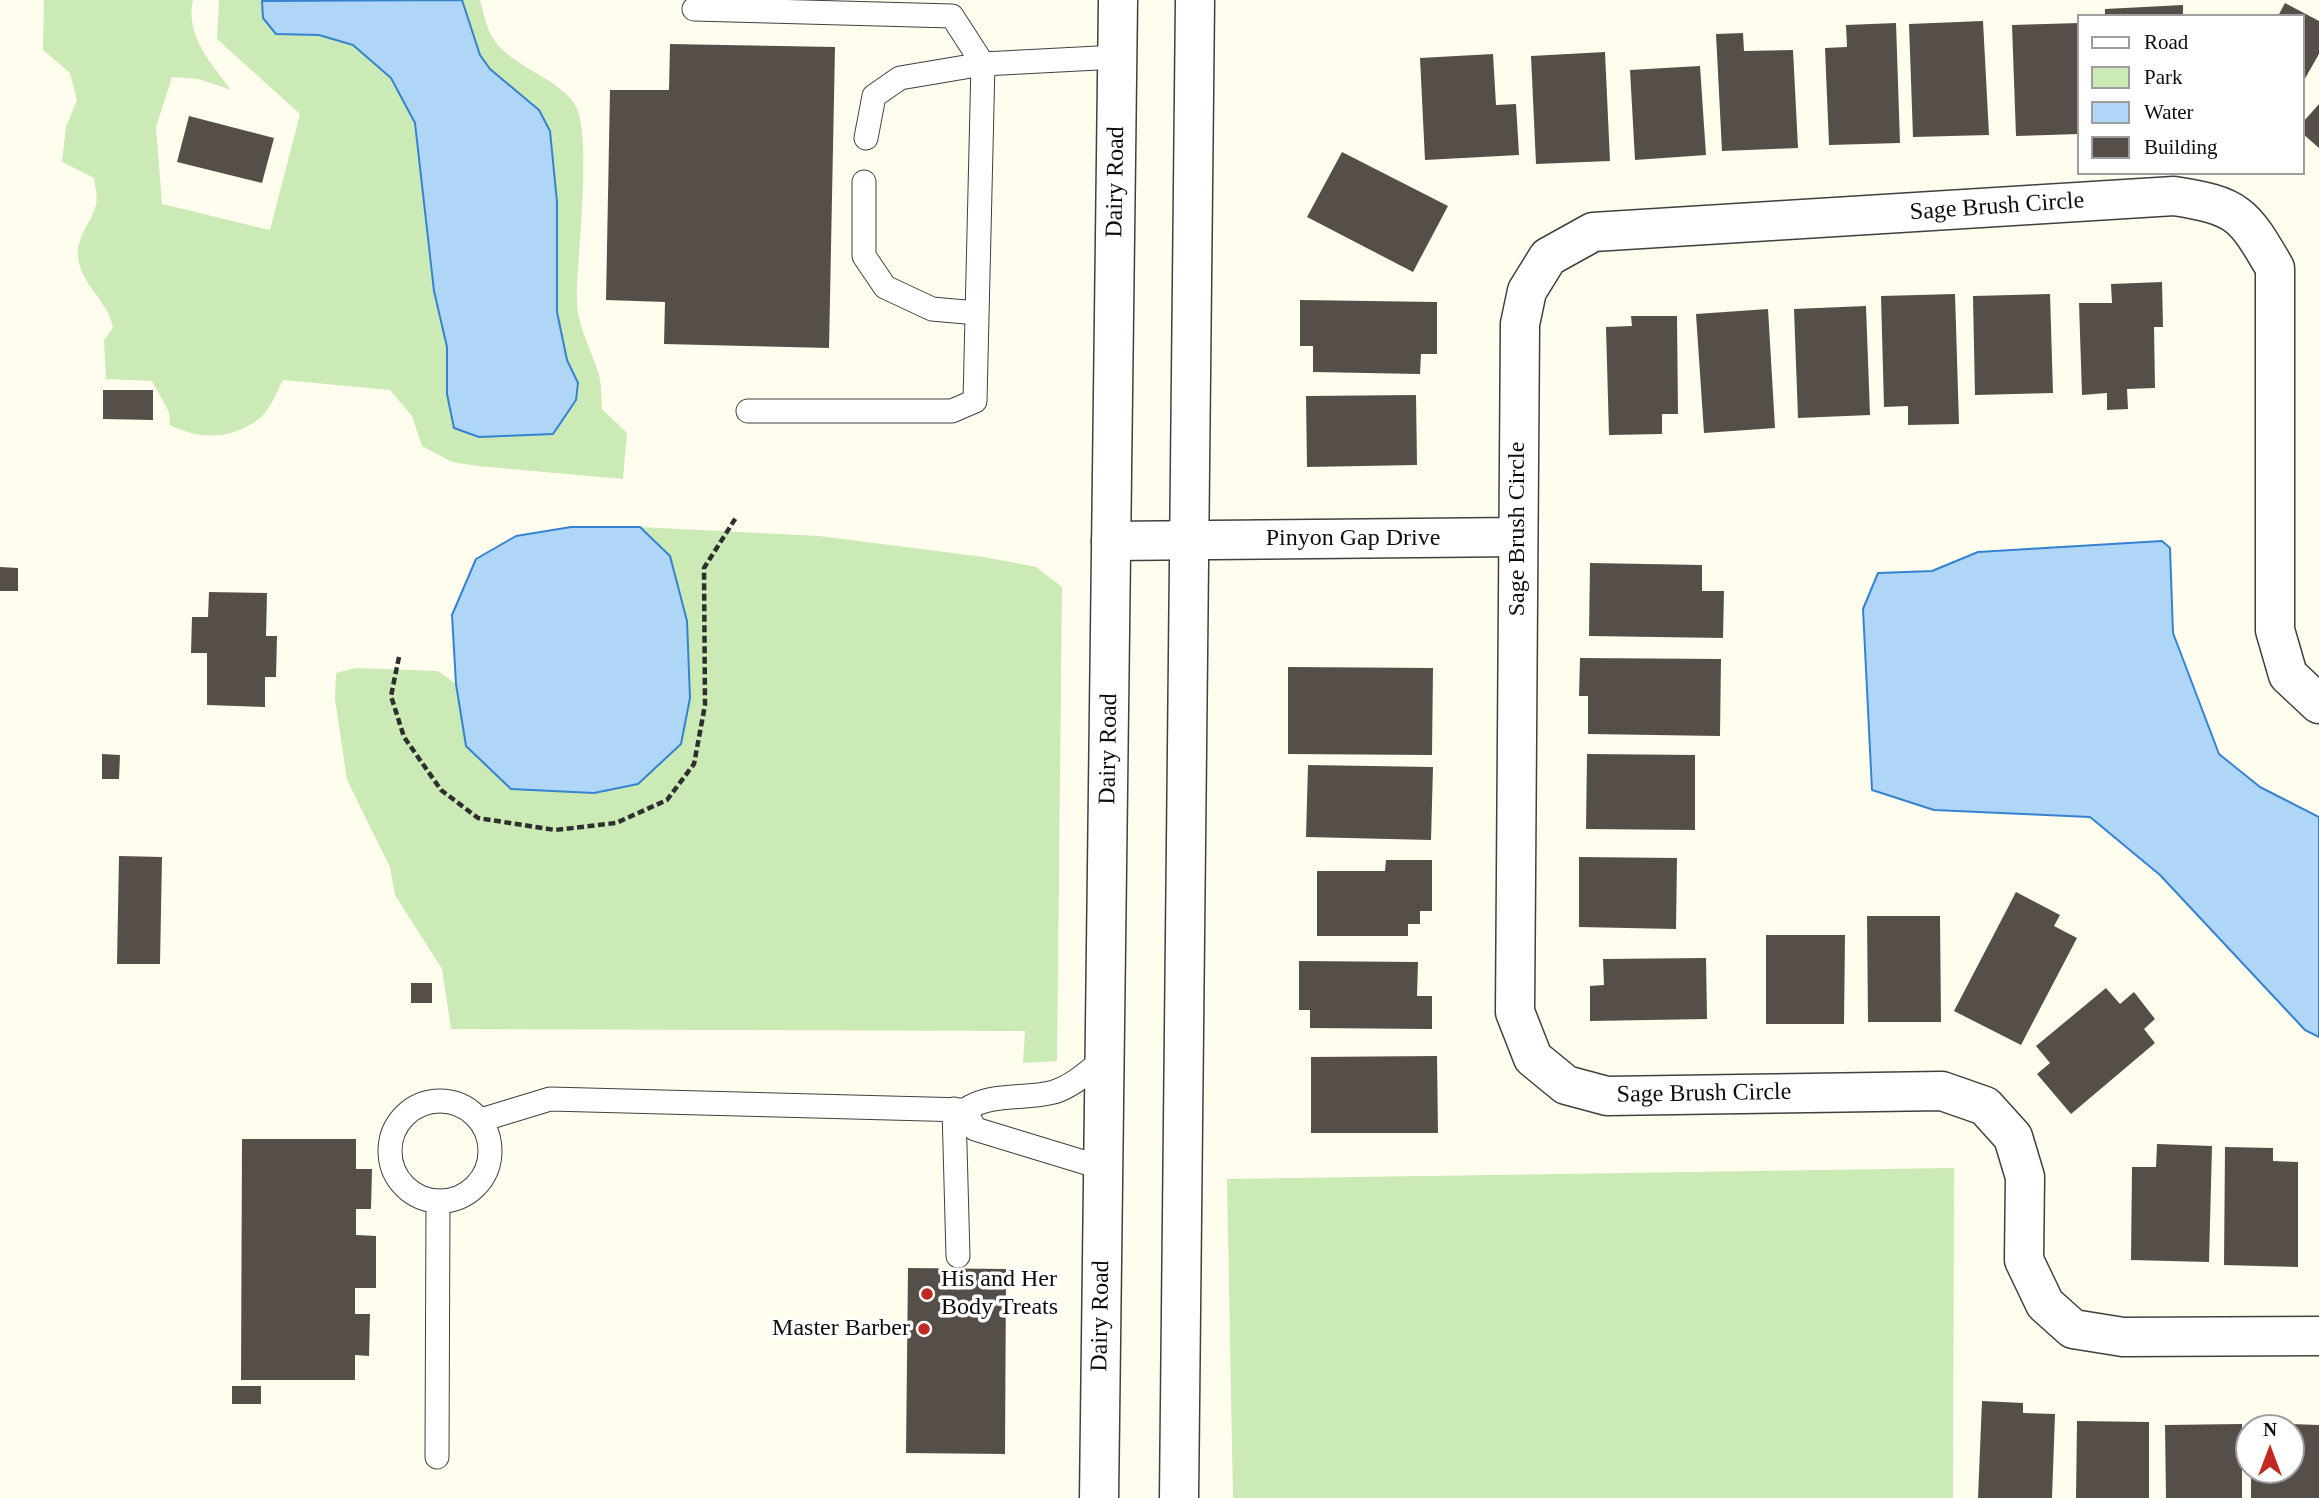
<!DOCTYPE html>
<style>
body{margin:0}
#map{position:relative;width:2319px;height:1498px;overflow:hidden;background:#fffded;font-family:"Times New Roman",serif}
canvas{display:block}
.legend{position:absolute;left:2077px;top:14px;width:228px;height:161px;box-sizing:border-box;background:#fff;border:2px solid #9e9e9e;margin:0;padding:9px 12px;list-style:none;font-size:21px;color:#0d0d0d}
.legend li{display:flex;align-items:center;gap:14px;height:35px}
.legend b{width:35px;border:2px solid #9e9e9e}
.north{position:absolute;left:2235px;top:1414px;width:70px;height:70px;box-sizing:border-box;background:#fff;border:2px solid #9e9e9e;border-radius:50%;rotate:0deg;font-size:19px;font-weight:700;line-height:28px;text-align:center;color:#0d0d0d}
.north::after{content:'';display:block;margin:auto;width:24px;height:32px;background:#c02a22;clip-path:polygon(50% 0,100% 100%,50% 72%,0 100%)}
</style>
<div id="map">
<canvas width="2319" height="1498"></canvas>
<ul class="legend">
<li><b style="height:9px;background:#fff"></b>Road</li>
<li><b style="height:19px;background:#cceab6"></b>Park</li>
<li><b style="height:19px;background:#b0d6f7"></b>Water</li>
<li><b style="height:19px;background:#564f49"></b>Building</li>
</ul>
<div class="north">N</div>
</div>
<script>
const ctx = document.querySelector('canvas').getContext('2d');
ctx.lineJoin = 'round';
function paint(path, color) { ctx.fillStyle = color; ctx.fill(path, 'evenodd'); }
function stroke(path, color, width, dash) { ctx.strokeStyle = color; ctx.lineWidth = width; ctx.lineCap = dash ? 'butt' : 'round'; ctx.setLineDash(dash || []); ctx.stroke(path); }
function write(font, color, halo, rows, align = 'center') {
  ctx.font = font + ' "Times New Roman",serif'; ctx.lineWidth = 7; ctx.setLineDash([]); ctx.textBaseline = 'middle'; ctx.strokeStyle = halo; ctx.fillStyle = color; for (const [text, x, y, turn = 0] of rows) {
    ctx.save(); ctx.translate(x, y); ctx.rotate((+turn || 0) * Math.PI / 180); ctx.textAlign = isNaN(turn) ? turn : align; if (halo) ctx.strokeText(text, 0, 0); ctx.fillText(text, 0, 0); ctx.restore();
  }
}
paint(new Path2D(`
 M44 0H193C185 36 211 63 231 90L199 79 172 77 156 127 162 204 270 230 300 114 217 39 219 0H480C483 10 485 21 489 31 504 65 553 74 574 103 594 131 576 261 577 301 577 325 591 349 598 372 602 383 601 397 602 409L627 433 623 479 477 466 452 462 422 446 412 416 390 390 283 380C277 391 270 410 260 418 232 440 200 440 170 425L169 412 152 381 106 379 104 340 113 328C109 301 80 285 78 256 76 237 92 222 96 205 98 197 95 186 94 178L62 162 66 127 77 100 70 73 43 50Z
 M640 527 819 536 984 557 1036 567 1062 587 1057 1061 1023 1063 1025 1031 451 1029 442 969 395 895 390 867 347 780 335 699 336 673 356 668 438 671 456 684 466 746 638 784 680 744 690 698 687 621 670 556Z
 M1954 1168 1953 1498H1233L1227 1179Z`), '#cceab6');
const water = new Path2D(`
 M462 0 480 55 490 69 539 110 550 131 557 202V312L567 360 578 383 576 400 553 434 479 437 454 428 447 394V347L434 291 415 123 391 78 353 45 319 35 276 34 263 18 262 1Z
 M571 527H640L670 556 687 621 690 698 681 744 638 784 594 793 511 789 466 746 456 684 452 615 476 559 516 536Z
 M2162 541 2170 548 2173 633 2219 754 2260 787 2319 817V1037L2305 1030 2160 875 2090 817 1934 810 1872 790 1863 609 1878 573 1932 571 1978 552Z`);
paint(water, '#b0d6f7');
stroke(water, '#3583d0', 2);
paint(new Path2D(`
 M2285 3 2319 21V54L2303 82V16H2278Z
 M2183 5V16H2105V9Z
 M1983 21 1989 135 1913 137 1909 24Z
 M1896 23 1900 143 1829 145 1825 48 1847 47 1846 25Z
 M2079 23V134L2016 136 2012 25Z
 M1743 33 1744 51 1793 50 1798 148 1722 151 1716 34Z
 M670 44 835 47 829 348 664 344 665 302 606 300 610 90H669Z
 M1605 52 1610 161 1536 164 1531 56Z
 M1493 54 1496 105 1516 104 1519 155 1425 160 1420 58Z
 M1700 66 1706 155 1635 160 1630 70Z
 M2319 104V148L2303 134V122Z
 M189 116 274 138 262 183 177 162Z
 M1342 152 1448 206 1413 272 1307 217Z
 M2162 282 2163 327H2154L2155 388 2127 389 2128 409 2107 410V393L2082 395 2079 303H2112L2111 284Z
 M1955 294 1959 424 1908 425V406L1884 407 1881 296Z
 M2050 294 2053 393 1975 395 1973 296Z
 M1300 300 1437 302V354H1421L1420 374 1313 372V346H1300Z
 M1866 306 1870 415 1798 418 1794 309Z
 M1768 309 1775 428 1704 433 1696 314Z
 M1631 316H1677L1678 414H1662V434L1609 435 1606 327 1632 326Z
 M103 390H153V420L103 419Z
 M1416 395 1417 465 1307 467 1306 396Z
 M1590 563 1702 565V591H1724L1723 638 1589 636Z
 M0 567 18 568V591H0Z
 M209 592 267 593 266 636H277L276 677H265V707L207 705V653H191L192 617H208Z
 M1580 658 1721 659 1720 736 1588 734V696H1579Z
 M1288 667 1433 668 1432 755 1288 754Z
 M102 754 120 755 119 779H102Z
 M1587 754 1695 755V830L1586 829Z
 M1308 765 1433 767 1431 840 1306 837Z
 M119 856 162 857 160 964H117Z
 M1579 857 1677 858 1676 929 1579 927Z
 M1386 860H1432V911H1420V924H1408V936H1317V871H1385Z
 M2016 892 2060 915 2054 926 2077 938 2021 1045 1954 1011Z
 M1867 916H1940L1941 1022H1868Z
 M1766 935H1845L1844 1024H1766Z
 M1706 958 1707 1019 1590 1021V986L1604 985 1603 959Z
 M1299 961 1418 962 1417 996H1432V1029L1310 1028V1010H1299Z
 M411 983H432V1003H411Z
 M2106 988 2120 1004 2134 992 2155 1019 2144 1029 2155 1043 2071 1114 2037 1074 2050 1063 2036 1046Z
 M1437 1056 1438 1133H1311V1057Z
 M242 1139H356V1169H372L371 1209H356V1235L376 1236V1288H355V1314H370L369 1356 355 1355V1380H241Z
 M2157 1144 2212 1146 2209 1262 2131 1260 2132 1167H2156Z
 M2225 1147 2273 1148V1161L2298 1162V1267L2224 1265Z
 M908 1268 1006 1269 1005 1454 906 1453Z
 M232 1386H261V1404H232Z
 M1982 1401 2023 1403V1413L2055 1414 2052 1498H1978Z
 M2077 1421 2149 1422V1498H2076Z
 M2242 1424V1498H2166L2165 1425Z
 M2290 1424 2319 1425V1498H2251V1470H2291Z`), '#564f49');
const service = new Path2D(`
 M694 9 952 16 983 64 975 401 952 411H748
 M866 138 874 96 900 78 983 64 1117 57
 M864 182V256L885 287 932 309 977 313
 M390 1151a50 50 0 1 1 100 0a50 50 0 1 1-100 0Z
 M954 1109 958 1256
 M481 1120 550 1099 965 1110
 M1103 1168 975 1129 965 1110C991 1092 1024 1100 1054 1092 1073 1086 1089 1071 1104 1059
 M437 1457 438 1202`);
const minor = new Path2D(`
 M1111 541 1518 537
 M2319 704 2288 675 2275 630V268C2243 213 2238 206 2174 196L1593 232 1548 257 1527 291 1520 324 1515 1012 1533 1058 1566 1085 1607 1096 1942 1091 1985 1106 2013 1137 2025 1177 2024 1260 2045 1304 2073 1329 2123 1337 2319 1336`);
const tertiary = new Path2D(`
 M1099 1498 1118 0
 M1179 1498 1195 0`);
stroke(service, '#404040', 25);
stroke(minor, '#404040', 41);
stroke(tertiary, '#404040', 41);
stroke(new Path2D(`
 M399 657 391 696 404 737 441 790 478 818 555 830 616 823 667 800 694 764 705 705 704 568 737 516`), '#2f2f2f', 4.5, [7, 3.5]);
stroke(service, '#fff', 23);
stroke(minor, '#fff', 38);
stroke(tertiary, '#fff', 38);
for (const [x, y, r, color] of [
 [927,1294,7,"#c02a22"],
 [924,1329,7,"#c02a22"]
]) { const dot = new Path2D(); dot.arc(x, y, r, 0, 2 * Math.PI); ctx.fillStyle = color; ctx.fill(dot); stroke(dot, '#fff', 2.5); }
write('24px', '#0d0d0d', '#fff', [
 ["Dairy Road",1116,182,-89],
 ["Sage Brush Circle",1997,207,-4],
 ["Sage Brush Circle",1518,529,-90],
 ["Pinyon Gap Drive",1353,539],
 ["Dairy Road",1109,749,-89],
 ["Sage Brush Circle",1704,1094,-1],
 ["Dairy Road",1101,1316,-89]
]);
write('24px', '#0d0d0d', '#fff', [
 ["His and Her",941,1280],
 ["Body Treats",941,1308],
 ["Master Barber",910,1329,"right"]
], 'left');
</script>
